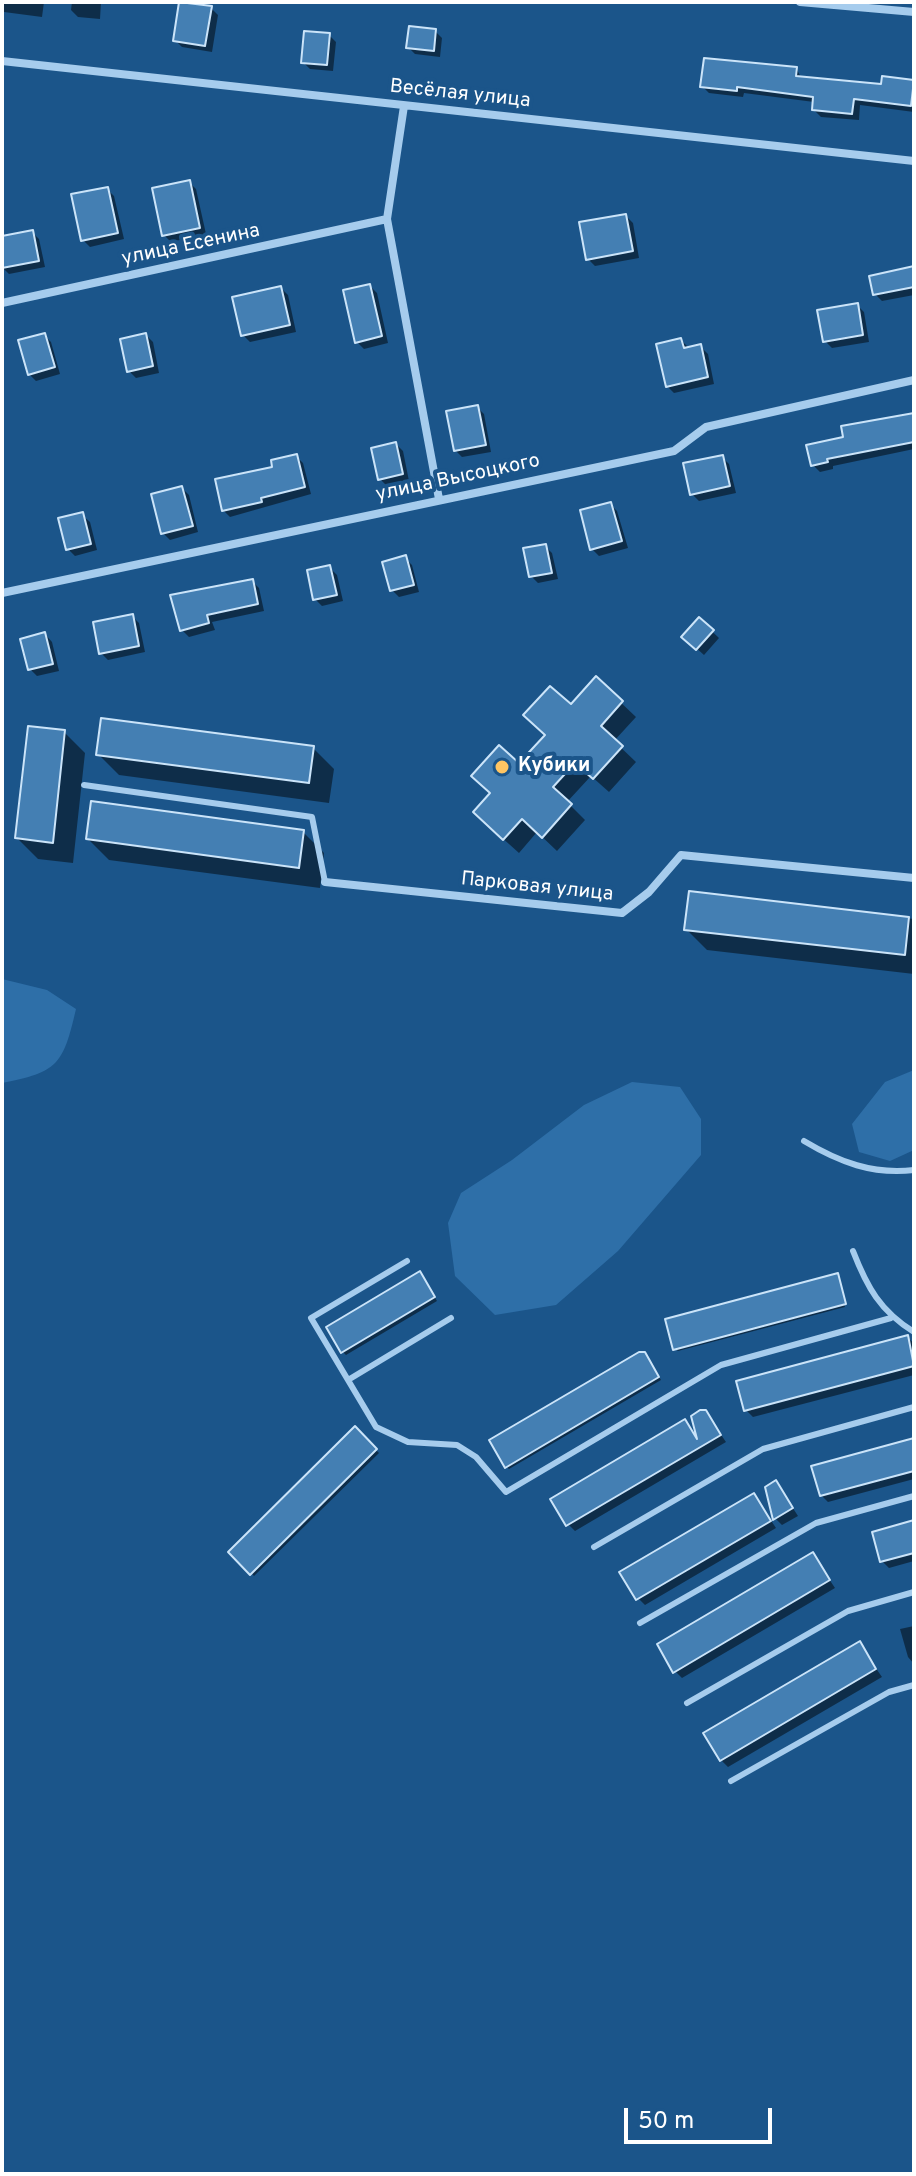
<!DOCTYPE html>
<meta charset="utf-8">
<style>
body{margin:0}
#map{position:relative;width:916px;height:2176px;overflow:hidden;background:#1b558a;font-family:Overpass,sans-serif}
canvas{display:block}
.frame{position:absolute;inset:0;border:4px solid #fff;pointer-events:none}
.scale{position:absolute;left:624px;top:2108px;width:148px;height:36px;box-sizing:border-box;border:4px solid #fff;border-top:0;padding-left:10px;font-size:24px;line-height:28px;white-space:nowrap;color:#fff;-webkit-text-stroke:6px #1b558a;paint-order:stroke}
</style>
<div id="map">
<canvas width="916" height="2176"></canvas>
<div class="frame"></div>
<div class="scale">50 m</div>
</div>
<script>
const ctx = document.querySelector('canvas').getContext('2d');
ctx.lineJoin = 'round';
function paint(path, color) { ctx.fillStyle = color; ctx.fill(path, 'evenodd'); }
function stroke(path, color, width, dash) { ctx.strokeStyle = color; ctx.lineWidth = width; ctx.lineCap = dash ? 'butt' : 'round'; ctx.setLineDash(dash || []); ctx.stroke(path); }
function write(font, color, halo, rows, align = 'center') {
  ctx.font = font + ' Overpass,sans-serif'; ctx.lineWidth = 8; ctx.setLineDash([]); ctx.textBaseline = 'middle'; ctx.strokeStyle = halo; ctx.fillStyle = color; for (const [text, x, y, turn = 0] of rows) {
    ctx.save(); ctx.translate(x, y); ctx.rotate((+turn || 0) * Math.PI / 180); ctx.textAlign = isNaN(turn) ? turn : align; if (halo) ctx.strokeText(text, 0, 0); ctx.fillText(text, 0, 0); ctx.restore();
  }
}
paint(new Path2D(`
 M2 979 47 990 76 1009C63 1065 58 1072 2 1083Z
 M914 1070V1150L890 1161 859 1152 852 1124 885 1082Z
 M632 1082 680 1087 701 1119V1155L618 1251 556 1305 495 1315 455 1276 448 1223 461 1193 512 1160 584 1105Z`), '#2e6fa8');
paint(new Path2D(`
 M2 2H44L42 17 4 12Z
 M72 2H101L100 19 78 17 71 10Z
 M211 8 218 15 212 52 182 47 175 40Z
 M435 31 442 38 440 57 415 54 408 47Z
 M329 35 336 42 333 71 310 69 303 62Z
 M796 68 802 79 882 86 914 82V112L860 105 859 120 821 117 814 110V102L744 93 743 97 709 93 702 86Z
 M189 182 196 189 206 234 171 242 164 235Z
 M107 189 114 196 124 239 90 247 83 240Z
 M626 216 633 223 639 258 595 266 588 259Z
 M32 232 39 239 45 267 9 274 2 267V238Z
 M914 268V295L882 301 875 294Z
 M370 286 377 293 388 343 364 349 357 342Z
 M281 288 288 295 296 332 250 342 243 335Z
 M857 305 864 312 869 342 832 348 825 341Z
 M44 335 51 342 60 374 36 381 29 374Z
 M146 335 153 342 159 373 136 378 129 371Z
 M681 340 688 347H701L708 354 714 384 674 393 667 386Z
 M477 407 484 414 491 452 462 457 455 450Z
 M914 416V449L833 466V469L820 472 813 465 845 438Z
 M396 444 403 451 409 481 387 486 380 479Z
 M296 456 303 463 311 494 230 517 223 510Z
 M722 457 729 464 736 493 699 501 692 494Z
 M182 488 189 495 198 532 170 540 163 533Z
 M610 504 617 511 628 548 599 556 592 549Z
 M82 515 90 522 97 550 75 556 68 549Z
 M545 546 552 553 558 579 538 583 531 576Z
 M405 558 412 565 419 592 399 597 392 590Z
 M330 568 337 575 343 601 322 606 315 599Z
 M252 581 259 588 264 611 212 622 215 630 189 637 182 630 172 596Z
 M132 616 139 623 145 652 108 660 101 653Z
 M700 620 719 638 704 655 684 637Z
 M45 634 52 642 59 671 37 676 30 669Z
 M596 679 636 717 614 741 636 762 609 792 591 776 567 802 585 820 557 851 537 832 519 853 490 827 520 766Z
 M64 732 85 753 73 863 38 859 17 838Z
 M313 748 334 769 329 803 119 775 98 754Z
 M303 832 324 853 320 888 109 860 88 839Z
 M691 893 914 919V974L707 950 686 929Z
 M837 1276 845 1307 678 1351 675 1348Z
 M422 1277 437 1301 346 1355 343 1352Z
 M909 1339 914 1343V1375L753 1417 746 1410 739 1382Z
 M647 1358 661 1380 509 1469 506 1466Z
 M706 1413 726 1442 575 1531 568 1524 685 1422 698 1439Z
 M355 1429 379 1453 254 1576 231 1552Z
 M914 1441V1479L828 1502 821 1495Z
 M776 1482 798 1516 782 1525 775 1518Z
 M754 1495 776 1528 645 1605 638 1598Z
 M914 1522V1561L889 1568 882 1561Z
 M813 1555 835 1588 682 1678 675 1671Z
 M914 1626V1664L908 1657 900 1629Z
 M859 1644 882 1677 728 1767 721 1760Z`), '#0007');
const building = new Path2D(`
 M179 2 212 6 205 46 173 41Z
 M409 26 436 29 434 51 406 48Z
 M304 31 330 33 327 65 301 63Z
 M704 58 797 67 796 76 881 84 882 76 914 80 911 106 854 99 852 114 812 110 813 97 737 87V91L700 87Z
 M190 180 200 228 162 236 152 188Z
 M108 187 118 233 81 241 71 194Z
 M626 214 633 251 586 260 579 222Z
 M33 230 39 261 2 268V236Z
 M914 266V287L873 295 869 276Z
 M370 284 382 336 355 343 343 290Z
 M281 286 290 325 241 336 232 297Z
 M858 303 863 335 823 342 817 310Z
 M45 333 55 367 28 375 18 340Z
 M146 333 153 366 127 372 120 339Z
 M681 338 684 348 701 344 708 377 666 387 656 344Z
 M478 405 486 445 454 451 446 411Z
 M914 413V442L827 459 828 462 811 466 806 445 843 437 841 426Z
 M396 442 403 474 378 480 371 448Z
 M297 454 305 487 261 498 262 502 222 511 215 479 272 467 271 460Z
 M723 455 730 486 690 495 683 463Z
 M182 486 193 526 161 534 151 494Z
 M611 502 622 541 590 550 580 510Z
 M83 512 91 544 66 550 58 518Z
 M546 544 552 573 529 577 523 548Z
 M406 555 414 585 390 591 382 562Z
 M330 565 337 595 313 600 307 570Z
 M253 579 258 604 207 615 209 623 180 631 170 595Z
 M133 614 139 646 99 654 93 622Z
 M699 617 714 630 696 650 681 637Z
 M45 632 53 664 28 670 20 639Z
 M596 676 623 701 601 726 623 746 593 779 575 763 553 787 572 804 542 838 522 819 503 840 473 812 490 793 471 776 499 745 519 763 545 735 523 715 550 686 571 704Z
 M101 718 314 746 309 783 96 755Z
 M28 726 65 730 53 843 15 838Z
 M91 801 304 830 299 868 86 839Z
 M689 891 909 917 905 955 684 930Z
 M420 1271 435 1297 341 1353 326 1327Z
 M838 1273 846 1304 673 1350 665 1319Z
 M908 1335 914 1366 744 1411 736 1381Z
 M639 1352H645L659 1377 505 1468 489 1440Z
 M700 1410H706L721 1435 566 1526 550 1499 685 1419 697 1439 691 1416Z
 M355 1426 377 1449 250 1575 228 1552Z
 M914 1438V1471L820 1496 811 1466Z
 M776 1480 793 1508 773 1520 765 1487Z
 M754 1493 771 1521 636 1600 619 1572Z
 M914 1520V1553L880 1562 872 1532Z
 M813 1552 830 1580 673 1673 657 1644Z
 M860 1641 876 1669 720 1761 703 1733Z`);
paint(building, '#447fb3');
stroke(building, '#cbe4f9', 2);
stroke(new Path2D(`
 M84 785 312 817 325 882
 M804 1141C839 1162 873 1175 914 1170
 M853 1251C867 1287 880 1311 914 1332
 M407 1261 311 1318 376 1427 408 1442 457 1445 476 1457 506 1492 721 1365 891 1318
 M348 1380 451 1318
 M594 1547 763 1449 914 1407
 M640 1623 816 1523 914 1496
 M687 1703 848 1611 914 1592
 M731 1781 889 1692 914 1685`), '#a6cced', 6);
stroke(new Path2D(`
 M800 2 914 12
 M2 61 914 161
 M404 106 387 219 439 499
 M2 303 387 219
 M2 593 674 451 706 427 914 380
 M325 882 622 913 649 892 681 855 914 878`), '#a6cced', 8);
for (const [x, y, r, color] of [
 [502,767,8,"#fec563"]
]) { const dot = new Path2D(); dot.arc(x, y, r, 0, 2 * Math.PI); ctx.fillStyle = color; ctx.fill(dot); stroke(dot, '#1b558a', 3); }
write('20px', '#fff', '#1b558a', [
 ["Весёлая улица",460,95,6],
 ["улица Есенина",191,246,-12],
 ["улица Высоцкого",458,479,-12],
 ["Парковая улица",537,888,6]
]);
write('bold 20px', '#fff', '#1b558a', [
 ["Кубики",518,767]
], 'left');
</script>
